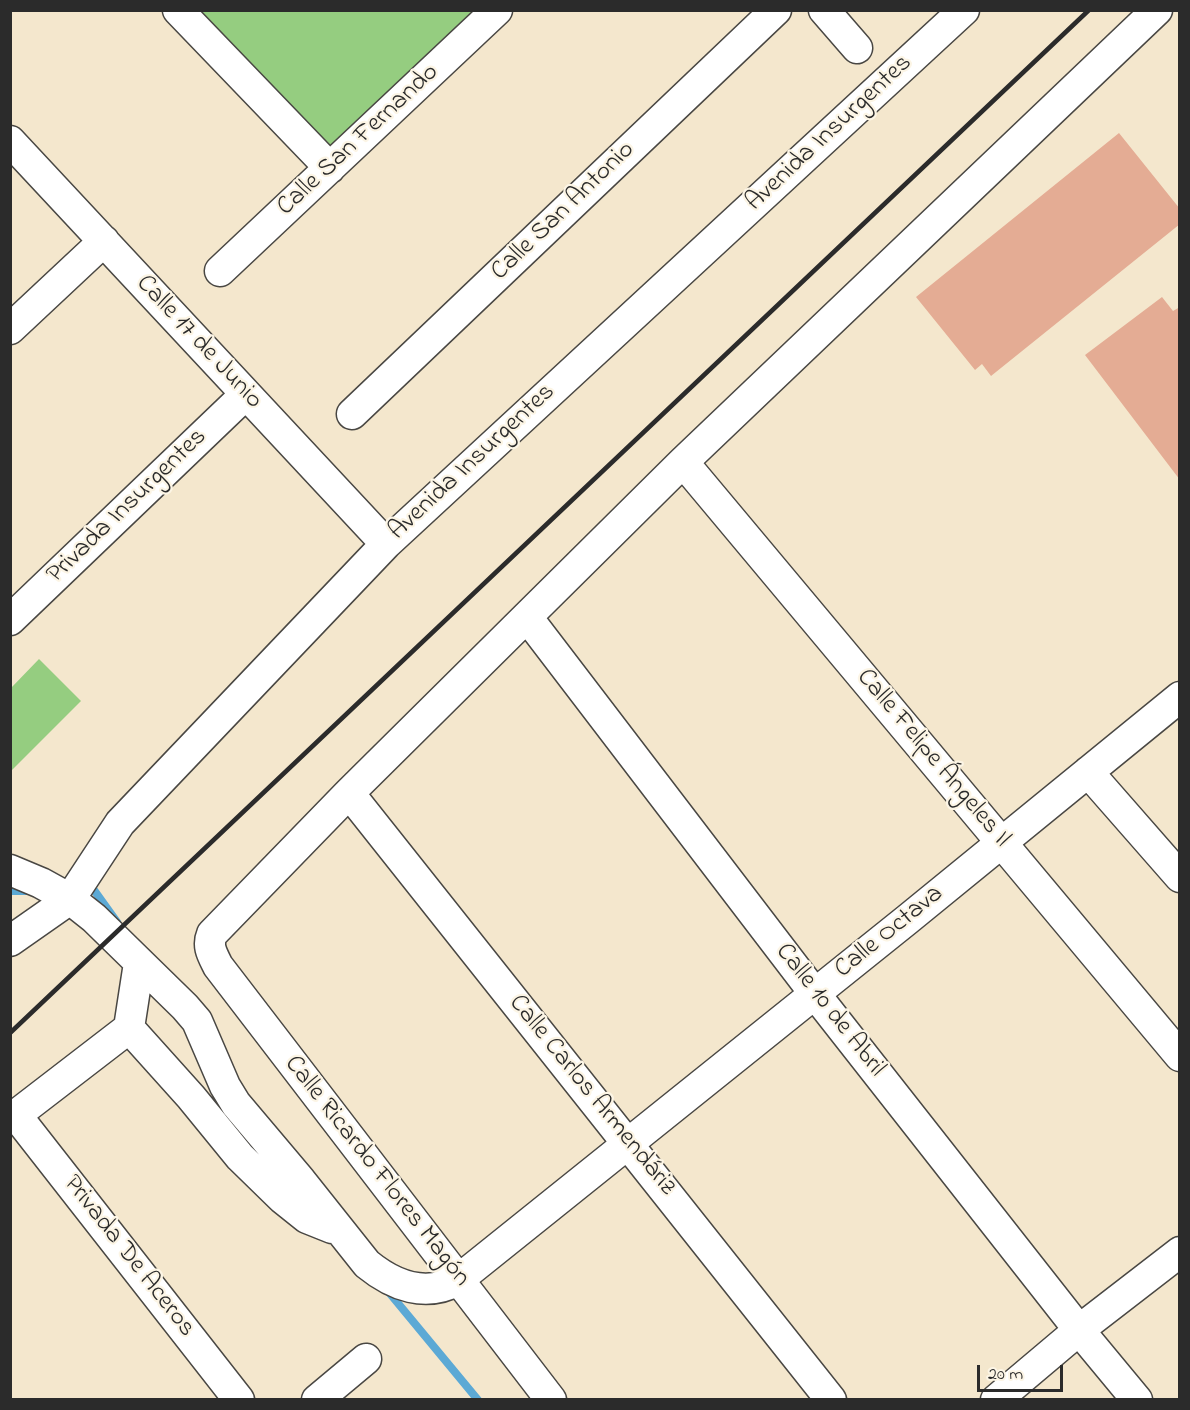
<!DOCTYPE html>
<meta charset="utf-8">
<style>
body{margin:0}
#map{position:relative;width:1190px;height:1410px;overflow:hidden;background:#f4e7cd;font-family:"Indie Flower",sans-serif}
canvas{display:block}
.frame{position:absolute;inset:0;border:12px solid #2b2b2b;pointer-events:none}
.scale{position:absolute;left:977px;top:1365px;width:86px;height:27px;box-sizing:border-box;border:3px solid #2b2b2b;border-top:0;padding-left:8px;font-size:18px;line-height:21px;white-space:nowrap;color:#2b2b2b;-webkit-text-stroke:4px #fcf5e5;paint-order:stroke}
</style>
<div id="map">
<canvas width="1190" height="1410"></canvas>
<div class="frame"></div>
<div class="scale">20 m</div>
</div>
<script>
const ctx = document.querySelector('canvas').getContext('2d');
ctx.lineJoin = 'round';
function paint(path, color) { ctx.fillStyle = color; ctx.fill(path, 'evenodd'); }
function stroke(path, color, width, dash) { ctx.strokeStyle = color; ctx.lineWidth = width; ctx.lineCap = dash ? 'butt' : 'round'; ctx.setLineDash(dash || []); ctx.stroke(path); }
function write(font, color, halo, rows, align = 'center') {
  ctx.font = font + ' "Indie Flower",sans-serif'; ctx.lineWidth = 4.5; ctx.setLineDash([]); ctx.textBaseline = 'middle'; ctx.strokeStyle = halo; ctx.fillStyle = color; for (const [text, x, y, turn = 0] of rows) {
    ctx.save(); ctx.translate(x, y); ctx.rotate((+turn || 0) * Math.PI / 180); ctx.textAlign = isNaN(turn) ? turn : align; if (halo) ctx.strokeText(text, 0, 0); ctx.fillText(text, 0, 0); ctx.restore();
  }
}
paint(new Path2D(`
 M204 10 497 11 330 168 190 24Z
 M39 659 81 701 11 771V688Z`), '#95cd80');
stroke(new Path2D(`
 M83 890H94L117 922
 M10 891H31
 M387 1290 478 1400`), '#5ca9d5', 8);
paint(new Path2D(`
 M1119 133 1180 209V224L991 376 982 364 975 370 916 297Z
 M1162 297 1173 311 1180 307V480L1085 355Z`), '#e4ac94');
const street = new Path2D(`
 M178 10 330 168
 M824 10 857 48
 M10 141 386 544
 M220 271 497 10
 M10 329 104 241
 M352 414 776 10
 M683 462 1180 1056
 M527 617 815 994 1079 1330 1137 1400
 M10 620 246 394
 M1088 772 1180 877
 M349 793 831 1400
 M10 870 41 883 70 899 94 918 185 1007 197 1021 225 1086 236 1104 301 1181 367 1264C394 1286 426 1298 458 1280L908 919 1180 697
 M10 941 70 899 120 823 386 544 964 10
 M139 963 129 1028 16 1115 239 1400
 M129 1028 191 1097 240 1157 282 1198 307 1218 332 1228
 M317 1400 366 1359
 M551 1400 218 966C212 954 207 946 212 934L349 793 683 462 1157 10
 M996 1400 1079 1330 1180 1252`);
stroke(street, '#494743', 33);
stroke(street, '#fff', 30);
stroke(new Path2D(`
 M10 1033 1089 10`), '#2b2b2b', 4.5);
write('26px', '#2b2b2b', '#fcf5e5', [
 ["Avenida Insurgentes",830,134,-43],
 ["Calle San Fernando",359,141,-43],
 ["Calle San Antonio",564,212,-44],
 ["Calle 17 de Junio",198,343,47],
 ["Avenida Insurgentes",473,463,-43],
 ["Privada Insurgentes",128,507,-44],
 ["Calle Felipe Ángeles Il",932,759,50],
 ["Calle Octava",890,933,-39],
 ["Calle 10 de Abril",829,1011,52],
 ["Calle Carlos Armendáriz",591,1096,51],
 ["Calle Ricardo Flores Magón",376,1172,52],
 ["Privada De Aceros",128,1257,52]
]);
</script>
